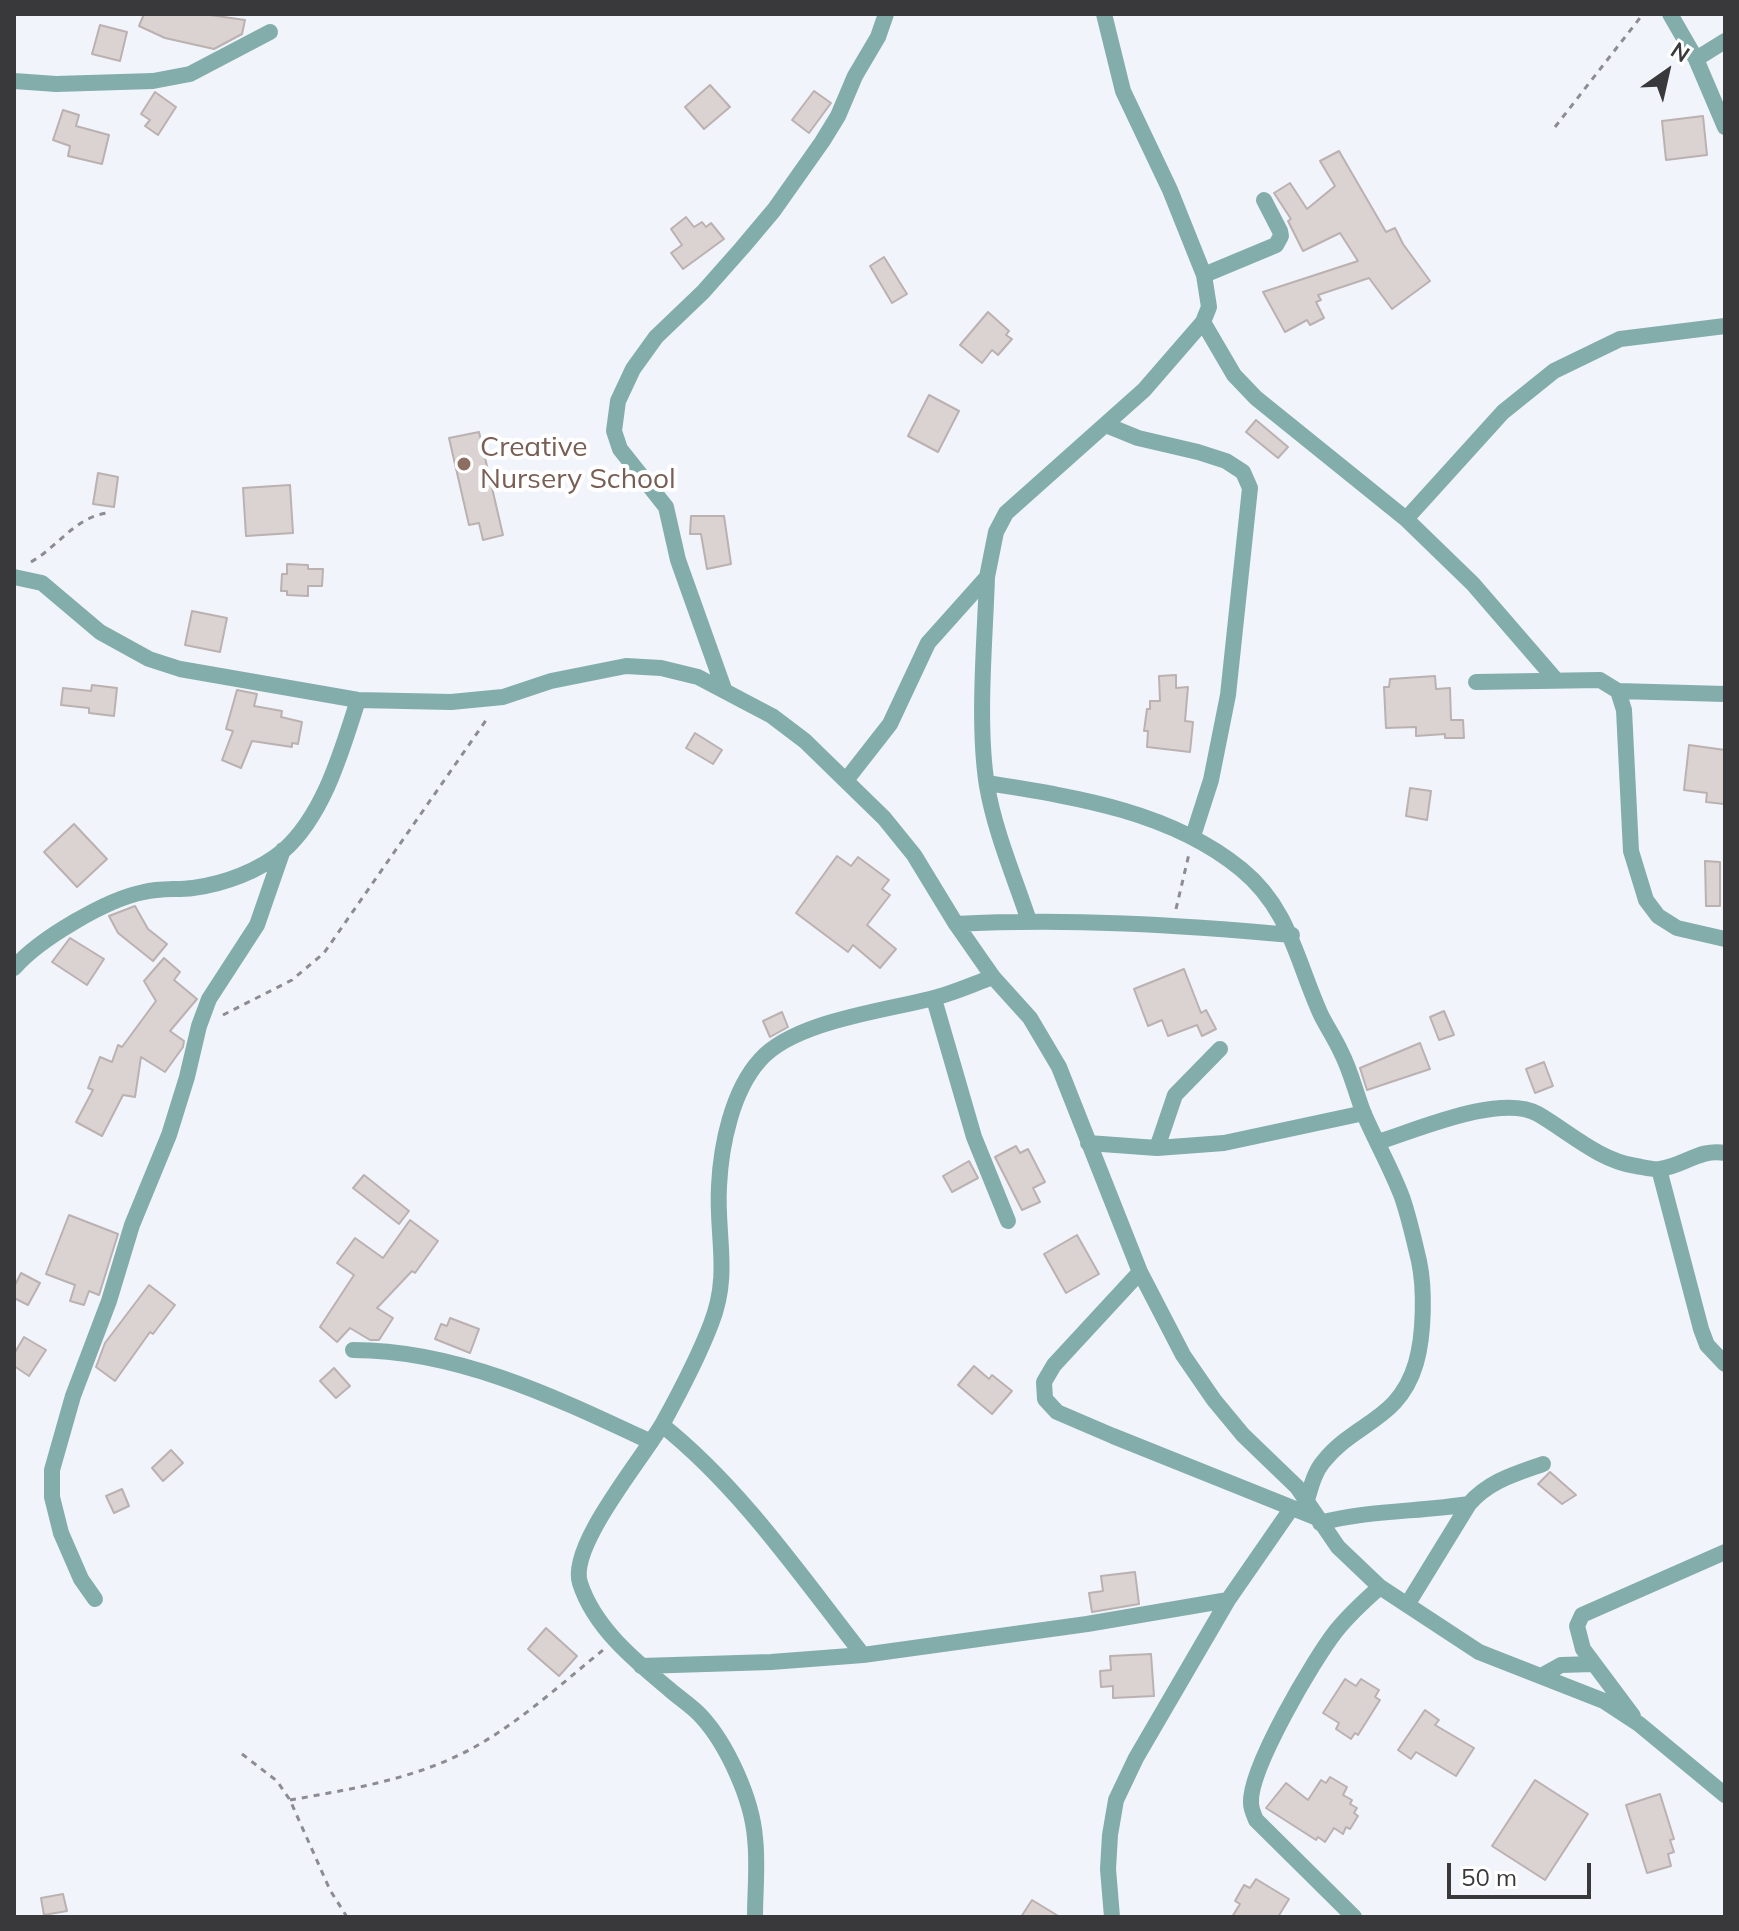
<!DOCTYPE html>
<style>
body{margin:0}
#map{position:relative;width:1739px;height:1931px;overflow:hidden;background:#f2f4fb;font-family:Mulish,sans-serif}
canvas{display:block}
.frame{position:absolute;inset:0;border:16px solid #39393c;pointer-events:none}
.north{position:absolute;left:1627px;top:32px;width:80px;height:80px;-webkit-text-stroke:6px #fff;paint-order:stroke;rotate:34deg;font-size:22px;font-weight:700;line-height:32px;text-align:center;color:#39393c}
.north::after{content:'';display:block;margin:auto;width:28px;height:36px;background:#39393c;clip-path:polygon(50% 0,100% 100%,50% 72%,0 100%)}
.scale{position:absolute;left:1447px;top:1863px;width:144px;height:36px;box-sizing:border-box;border:4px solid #39393c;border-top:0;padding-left:10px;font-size:24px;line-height:28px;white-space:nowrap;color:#39393c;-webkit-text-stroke:6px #fff;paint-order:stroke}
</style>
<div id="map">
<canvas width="1739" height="1931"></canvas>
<div class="frame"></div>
<div class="north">N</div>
<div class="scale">50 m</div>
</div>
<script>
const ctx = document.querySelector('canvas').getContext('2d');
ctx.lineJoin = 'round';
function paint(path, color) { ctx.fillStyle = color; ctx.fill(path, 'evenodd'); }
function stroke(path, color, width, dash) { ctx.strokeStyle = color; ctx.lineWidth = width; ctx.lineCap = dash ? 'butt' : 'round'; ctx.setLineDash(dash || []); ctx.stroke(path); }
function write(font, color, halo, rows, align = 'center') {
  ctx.font = font + ' Mulish,sans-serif'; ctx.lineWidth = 8; ctx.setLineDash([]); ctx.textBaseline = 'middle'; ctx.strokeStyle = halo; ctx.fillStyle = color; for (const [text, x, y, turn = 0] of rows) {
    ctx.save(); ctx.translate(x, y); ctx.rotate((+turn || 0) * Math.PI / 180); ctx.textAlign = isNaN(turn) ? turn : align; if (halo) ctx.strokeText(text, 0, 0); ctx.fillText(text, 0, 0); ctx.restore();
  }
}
const building = new Path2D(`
 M144 14H203L245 20 242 34 214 49 165 38 139 26Z
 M100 25 127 32 120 61 92 54Z
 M710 85 730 107 704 129 685 107Z
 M814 91 831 103 809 133 792 120Z
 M155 92 176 107 158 135 145 126 150 120 141 114Z
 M63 110 79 115 76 126 109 135 102 164 68 156 70 146 53 140Z
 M1703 116 1707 155 1666 160 1662 121Z
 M1339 151 1386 232 1395 228 1403 244 1430 281 1392 309 1369 278 1318 295 1321 300 1316 302 1324 318 1310 325 1307 320 1285 332 1263 292 1358 261 1340 233 1303 251 1288 221 1291 219 1274 193 1290 183 1307 209 1335 186 1320 161Z
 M686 217 694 227 702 222 706 227 711 223 724 239 683 269 671 253 682 245 671 229Z
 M884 257 907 294 892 303 870 266Z
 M988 312 1009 331 1006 335 1012 339 998 355 992 350 982 363 960 345Z
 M929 395 959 411 938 452 908 436Z
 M1256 420 1288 447 1278 458 1246 432Z
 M479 432 503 535 483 540 479 523 469 525 449 438Z
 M98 473 118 477 114 507 93 504Z
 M290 485 293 533 246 536 243 488Z
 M691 516H724L731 564 707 569 701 534H690Z
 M287 564 308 565V569H323L322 586H308V596L287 595V591H281L282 574H287Z
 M192 611 227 618 220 652 185 645Z
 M1176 675V688L1188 687 1185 721 1193 722 1190 752 1147 747 1148 731H1144L1147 709H1150V701H1160L1159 676Z
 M1435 676 1436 689 1450 688 1451 720H1463L1464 738H1445V734L1416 736V727L1386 728 1384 687H1389L1390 679Z
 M92 685 117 688 114 716 89 713V708L61 705 63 688 91 691Z
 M237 690 257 694 254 706 282 711 281 717 302 722 298 744 292 743V747L252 741 241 768 222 760 233 731 226 729Z
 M695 733 722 750 713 764 686 748Z
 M1689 745 1725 750 1724 804 1706 802 1707 793 1684 790Z
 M1410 788 1431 791 1427 820 1406 816Z
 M74 824 107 859 77 887 44 852Z
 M837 856 851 866 858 857 889 880 882 889 890 895 867 925 896 949 880 968 853 945 848 952 796 913Z
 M1705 861 1720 862V906H1706Z
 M135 906 148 929 167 944 153 961 118 933 109 916Z
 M70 938 104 959 87 985 52 962Z
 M164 958 180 972 174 980 197 999 170 1031 184 1041 183 1047 165 1072 141 1057 135 1097 123 1095 102 1136 76 1122 93 1090 88 1088 100 1057 112 1062 118 1045 122 1047 156 1001 144 981Z
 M1184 969 1201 1013 1206 1010 1216 1029 1202 1036 1197 1025 1168 1036 1162 1020 1148 1026 1134 989Z
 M1444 1011 1454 1035 1439 1040 1430 1017Z
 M782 1012 788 1027 770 1037 763 1021Z
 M1420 1043 1430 1069 1367 1090 1360 1068Z
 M1544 1062 1553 1086 1535 1093 1526 1069Z
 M1016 1146 1020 1153 1028 1149 1045 1182 1033 1188 1040 1202 1022 1210 995 1157Z
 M969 1161 978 1178 952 1192 943 1176Z
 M364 1175 409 1211 399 1224 353 1188Z
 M69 1215 118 1234 99 1295 89 1291 84 1305 70 1301 75 1285 46 1274Z
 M410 1220 438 1241 415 1273 412 1271 377 1308 393 1318 379 1340H370L350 1328 337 1342 320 1327 354 1275 337 1263 355 1238 383 1258Z
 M1077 1235 1099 1274 1066 1293 1044 1254Z
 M21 1273 40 1283 28 1305 14 1298V1287Z
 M149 1285 175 1305 153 1334 150 1332 115 1381 96 1367 105 1343Z
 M450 1318 479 1329 470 1353 435 1339 441 1324 447 1326Z
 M24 1337 46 1350 29 1376 14 1366V1354Z
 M974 1366 989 1379 992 1375 1012 1391 992 1414 958 1385Z
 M334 1368 350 1386 336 1398 320 1381Z
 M171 1450 183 1463 163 1481 152 1468Z
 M1550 1472 1576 1495 1562 1504 1538 1484Z
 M122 1489 129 1506 114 1513 106 1496Z
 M1135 1572 1139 1604 1092 1612 1089 1593 1103 1591 1101 1576Z
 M546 1628 577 1656 559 1676 528 1649Z
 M1151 1654 1154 1696 1113 1698V1686L1101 1687 1100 1671 1111 1670 1110 1656Z
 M1345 1679 1356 1686 1361 1679 1379 1690 1375 1697 1380 1700 1358 1735 1355 1733 1351 1739 1336 1729 1339 1723 1323 1713Z
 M1425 1710 1439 1720 1435 1725 1474 1748 1456 1776 1416 1752 1411 1759 1398 1750Z
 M1330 1777 1347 1787 1343 1795 1352 1800 1350 1804 1357 1808 1354 1813 1358 1816 1350 1829 1346 1827 1343 1834 1334 1828 1325 1842 1318 1837 1316 1840 1266 1808 1286 1783 1308 1800 1321 1780 1326 1783Z
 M1535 1780 1588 1814 1545 1880 1492 1846Z
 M1660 1794 1674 1839 1670 1840 1674 1852 1668 1854 1671 1866 1647 1873 1626 1805Z
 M1256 1879 1289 1899 1278 1917H1232L1240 1904 1235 1901 1244 1885 1250 1888Z
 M63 1894 67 1911 44 1915 41 1898Z
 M1032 1900 1060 1917H1021Z`);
paint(building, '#dbd3d2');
stroke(building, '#bab1b0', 2);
stroke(new Path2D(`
 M1555 127 1643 14
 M31 562C59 546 74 518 107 513
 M1176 909 1189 854
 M223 1015 292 980 324 953 489 716
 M242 1754 277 1781 290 1800 330 1890 347 1917
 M290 1800C352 1789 415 1779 471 1749 519 1723 561 1684 603 1650`), '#8c8d92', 3, [6, 6]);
stroke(new Path2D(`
 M1670 14 1696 59 1725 127
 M1696 59 1725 41
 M14 81 56 84 153 81 190 74 270 32
 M1204 275 1276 245 1281 236 1280 231 1264 200
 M1203 322 1234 375 1256 398 1406 519 1473 584 1556 680
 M1106 425 1138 438 1198 452 1226 461 1243 472 1250 488 1228 695 1211 780 1193 836
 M1406 519 1503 412 1554 371 1620 339 1725 326
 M14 577 42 583 100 632 149 659 180 669 358 700 451 702 503 697 551 681 626 666 661 668 698 677 772 716 805 741 884 818 914 855 956 924 993 977 1030 1018 1059 1067 1140 1272 1183 1355 1214 1400 1243 1435 1297 1487 1338 1547 1380 1587 1479 1652 1604 1701 1639 1724 1725 1795
 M987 577C985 641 977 723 987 786 995 832 1014 876 1029 921
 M1476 682 1600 680 1618 691 1624 710 1631 851 1646 900 1658 916 1677 928 1725 939
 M724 689 678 560 666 507 620 449 614 431 618 401 633 369 656 337 703 292 742 248 774 210 822 142 838 116 855 76 878 37 886 14
 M1618 691 1725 694
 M847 779 890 724 928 643 987 577 996 532 1006 513 1144 390 1203 322 1209 307 1204 275 1170 190 1123 91 1104 14
 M987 783C1075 797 1170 811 1241 869 1290 909 1296 960 1321 1015 1327 1027 1335 1039 1341 1052 1351 1071 1356 1094 1364 1114 1376 1142 1391 1168 1402 1197 1409 1217 1414 1240 1419 1261 1425 1289 1424 1335 1416 1363 1399 1421 1356 1421 1323 1462 1314 1473 1311 1487 1307 1500
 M956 924C1069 918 1180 925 1292 935
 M14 968C39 939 107 899 144 892 160 888 177 890 193 888 224 884 259 871 283 851 324 815 342 750 358 700
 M934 999 974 1137 1008 1221
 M1378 1142C1417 1130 1501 1093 1538 1114 1569 1132 1600 1161 1636 1166 1643 1167 1653 1170 1660 1169 1684 1166 1700 1148 1725 1153
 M1088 1143 1157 1148 1224 1143 1364 1113
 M1157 1148 1175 1095 1220 1049
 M1659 1169 1701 1329 1707 1345 1725 1364
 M1140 1272 1054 1365 1044 1382 1045 1399 1057 1412 1113 1436 1315 1517
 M353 1350C458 1350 557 1398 651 1442
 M662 1425C741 1488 801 1576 863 1655
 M1320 1523C1368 1510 1419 1512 1469 1504
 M95 1599 81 1579 61 1533 52 1497V1470L73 1396 109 1301 132 1225 169 1135 187 1077 199 1026 209 999 257 925 283 850
 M1407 1605 1469 1504C1489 1481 1515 1474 1543 1464
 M641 1666 771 1662 863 1655 1087 1624 1228 1600
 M1543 1675 1561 1665 1593 1664
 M1633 1716 1583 1649 1577 1626 1582 1615 1725 1552
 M755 1917C755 1891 758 1864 755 1838 752 1799 727 1744 701 1716 692 1706 679 1698 669 1689 634 1660 594 1627 580 1583 568 1546 644 1457 663 1423 680 1392 698 1358 711 1324 731 1274 716 1236 719 1186 721 1145 732 1091 760 1060 793 1022 882 1011 930 999 952 994 973 984 993 977
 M1112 1917 1108 1869 1110 1835 1116 1800 1136 1758 1228 1600 1291 1509
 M1354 1917 1256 1820C1254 1815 1251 1809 1251 1803 1249 1769 1314 1659 1336 1631 1349 1615 1364 1601 1380 1587`), '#82adab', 16);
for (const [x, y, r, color] of [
 [464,464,8,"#8d6e63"]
]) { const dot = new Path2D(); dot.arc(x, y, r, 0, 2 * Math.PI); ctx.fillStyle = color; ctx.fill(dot); stroke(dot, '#fff', 3); }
write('28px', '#785e54', '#fff', [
 ["Creative",480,448],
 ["Nursery School",480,480]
], 'left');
</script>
